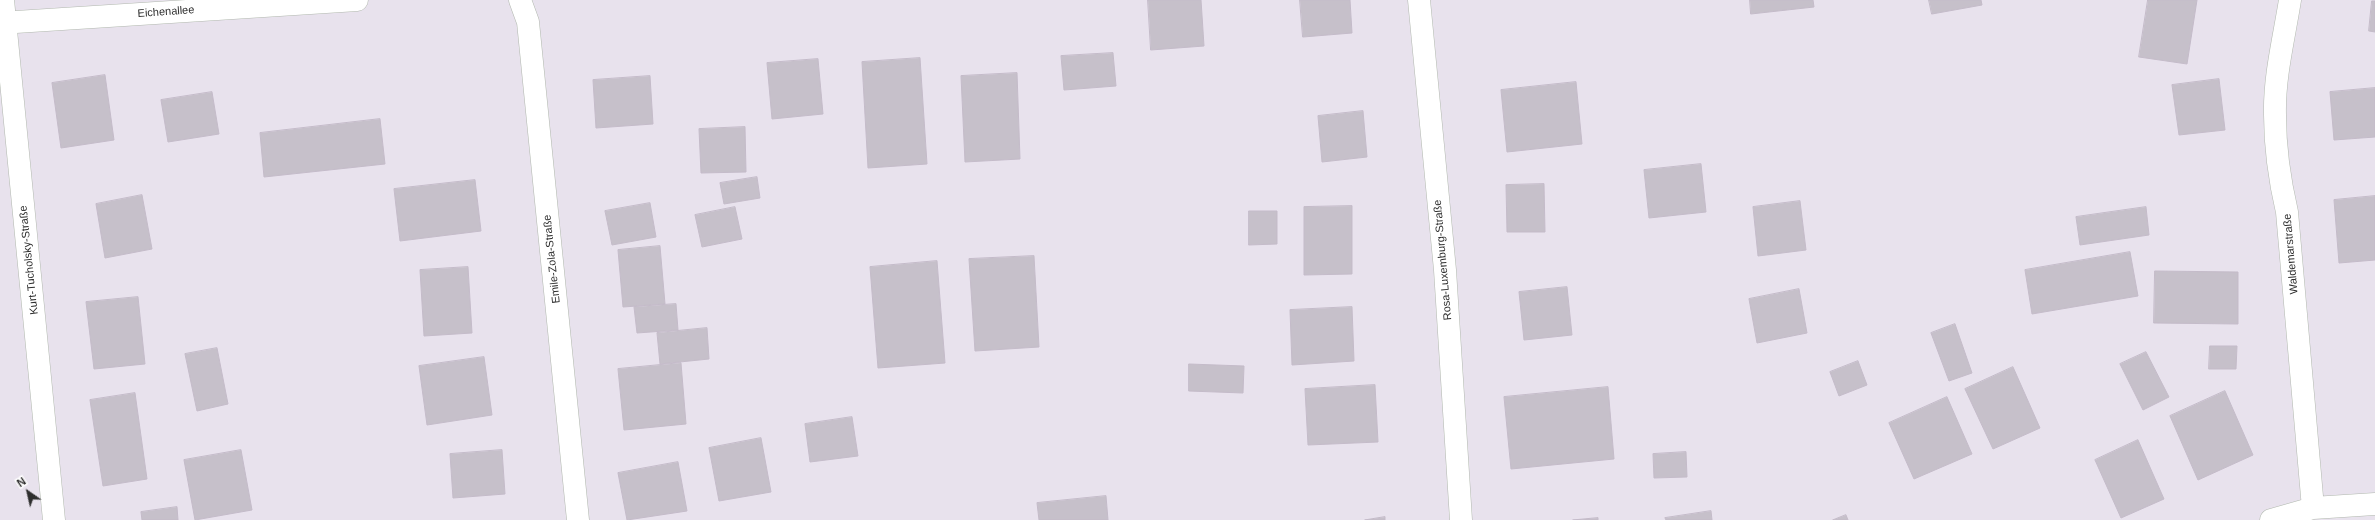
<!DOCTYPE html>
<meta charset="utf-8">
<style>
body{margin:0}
#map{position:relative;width:2375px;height:520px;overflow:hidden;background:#e8e2ed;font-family:Arial,sans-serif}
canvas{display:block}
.north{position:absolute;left:8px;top:472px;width:40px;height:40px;-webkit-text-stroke:3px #fff;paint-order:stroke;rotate:326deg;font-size:11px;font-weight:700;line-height:16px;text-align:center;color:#2e2e2e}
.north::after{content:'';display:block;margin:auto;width:14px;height:18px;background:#2e2e2e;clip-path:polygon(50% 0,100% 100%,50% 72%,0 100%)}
</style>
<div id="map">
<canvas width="2375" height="520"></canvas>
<div class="north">N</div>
</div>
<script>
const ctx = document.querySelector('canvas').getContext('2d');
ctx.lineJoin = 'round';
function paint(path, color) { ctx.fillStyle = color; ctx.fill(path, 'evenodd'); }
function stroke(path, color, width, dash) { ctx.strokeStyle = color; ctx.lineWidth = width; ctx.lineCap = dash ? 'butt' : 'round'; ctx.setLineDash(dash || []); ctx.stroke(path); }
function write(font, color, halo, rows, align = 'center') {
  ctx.font = font + ' Arial,sans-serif'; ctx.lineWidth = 3; ctx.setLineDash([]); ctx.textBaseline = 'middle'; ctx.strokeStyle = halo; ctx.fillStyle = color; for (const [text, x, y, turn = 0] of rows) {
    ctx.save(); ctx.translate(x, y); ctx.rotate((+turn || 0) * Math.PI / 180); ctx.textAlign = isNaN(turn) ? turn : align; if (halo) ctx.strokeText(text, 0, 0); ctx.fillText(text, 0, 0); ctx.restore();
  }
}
const building = new Path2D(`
 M1148 0H1201L1204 46 1151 50Z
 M1300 0H1350L1352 33 1303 37Z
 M1750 0H1813L1814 7 1751 14Z
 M1929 0H1981L1982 5 1932 14Z
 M2148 0H2197L2187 64 2139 57Z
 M2372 1H2375V32L2369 31Z
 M1113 53 1116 86 1064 90 1061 56Z
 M920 58 927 164 868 168 862 62Z
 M818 59 823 114 772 119 767 63Z
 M1017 73 1020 159 965 162 961 76Z
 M105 75 114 140 61 148 52 83Z
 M650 76 653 124 596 128 593 80Z
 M2219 79 2225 130 2179 135 2172 85Z
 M1576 82 1582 144 1507 152 1501 90Z
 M2375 88V137L2334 140 2330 92Z
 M212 92 219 134 168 142 161 100Z
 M1363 111 1367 157 1322 162 1318 116Z
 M380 119 385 164 264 177 260 133Z
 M745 127 746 172 701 173 699 129Z
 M1701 164 1706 212 1649 218 1644 170Z
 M757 177 760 198 724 204 720 183Z
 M475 180 481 231 400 241 394 189Z
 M1544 184 1545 232H1507L1506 185Z
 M142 195 152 249 105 258 96 204Z
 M2375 196V260L2339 263 2334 200Z
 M1800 201 1806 250 1758 256 1753 207Z
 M650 203 656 237 612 245 605 211Z
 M1352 206V274L1304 275V207Z
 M735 207 742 239 702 247 695 215Z
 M2146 207 2149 235 2080 245 2076 217Z
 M1249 211H1277V244L1249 245Z
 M660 246 665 304 623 307 618 250Z
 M2130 252 2138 296 2032 314 2025 270Z
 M1034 256 1039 347 975 351 969 259Z
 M937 261 945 363 878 368 870 267Z
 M468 267 472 333 424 336 420 270Z
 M2155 271 2238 272V324L2154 323Z
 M1567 287 1572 335 1524 340 1519 292Z
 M1799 289 1807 333 1757 343 1749 299Z
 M138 297 145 364 94 369 86 302Z
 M676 304 678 330 637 333 634 307Z
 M1352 307 1354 361 1292 365 1290 310Z
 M1955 324 1972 373 1949 381 1931 333Z
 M707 328 709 359 660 364 657 333Z
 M2210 346H2237L2236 369H2209Z
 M217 348 228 404 197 411 185 354Z
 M2146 352 2169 397 2143 410 2120 364Z
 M484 357 492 415 427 425 419 366Z
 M1858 361 1867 385 1839 396 1830 372Z
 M681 363 686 424 624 430 618 369Z
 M1189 364 1244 366 1243 393 1189 391Z
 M2013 367 2040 428 1993 449 1965 389Z
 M1375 385 1378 442 1308 445 1305 389Z
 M1608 387 1614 459 1511 469 1504 397Z
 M2225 391 2253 455 2198 480 2170 416Z
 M135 393 147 479 103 486 90 400Z
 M1947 397 1972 454 1914 479 1889 423Z
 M852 417 858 456 810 462 805 424Z
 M761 438 771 492 719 501 709 448Z
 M2138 440 2164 499 2121 518 2095 460Z
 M241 450 252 510 195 520 184 460Z
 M502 450 505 494 453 498 450 454Z
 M1686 452 1687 477 1654 478 1653 454Z
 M678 462 687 511 627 520 618 473Z
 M1106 496 1108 520H1039L1037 503Z
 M177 507 178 520H142L141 512Z
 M1711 511 1712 520H1666L1665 518Z
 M1846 515 1848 520H1833Z
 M1385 517V520H1365Z
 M1598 518V520H1573Z`);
paint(building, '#c6c0ca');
stroke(building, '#c4bbc9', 1);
const street = new Path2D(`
 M520 0 528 22 578 520
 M1419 0 1445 270 1461 520
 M2290 0C2284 38 2274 77 2275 115 2275 147 2280 182 2287 212L2313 508
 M0 23 357 0
 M2271 520 2313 508 2375 504`);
const secondary = new Path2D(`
 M3 0 54 520`);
stroke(street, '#b1b8ae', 23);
stroke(secondary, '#b1b8ae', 23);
stroke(street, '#fff', 22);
stroke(secondary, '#fff', 22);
write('11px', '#2e2e2e', '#fff', [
 ["Eichenallee",166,12,-4],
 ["Waldemarstraße",2291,254,-95],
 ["Emile-Zola-Straße",552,259,-96],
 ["Kurt-Tucholsky-Straße",29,260,-96],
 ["Rosa-Luxemburg-Straße",1443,260,-95]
]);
</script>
